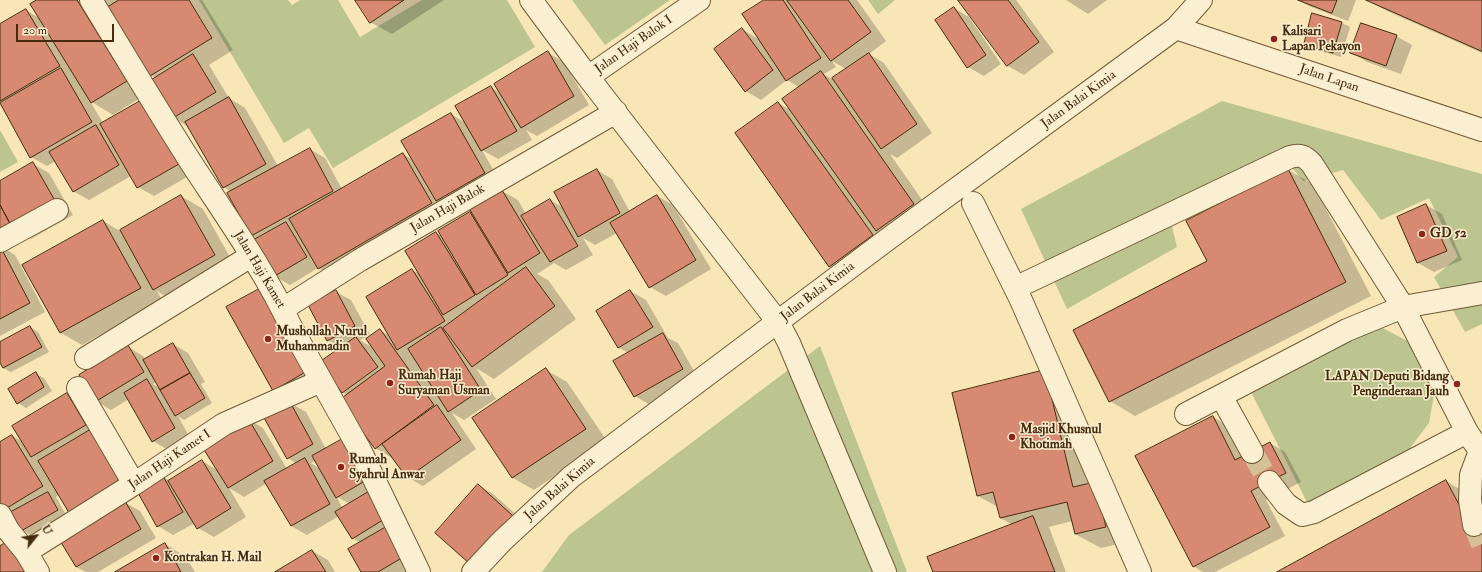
<!DOCTYPE html>
<style>
body{margin:0}
#map{position:relative;width:1482px;height:572px;overflow:hidden;background:#f8e6b7;font-family:"IM FELL Double Pica",serif}
canvas{display:block}
.north{position:absolute;left:16px;top:516px;width:40px;height:40px;-webkit-text-stroke:3px #faefd0;paint-order:stroke;rotate:60deg;font-size:11px;font-weight:700;line-height:16px;text-align:center;color:#462c0e}
.north::after{content:'';display:block;margin:auto;width:14px;height:18px;background:#462c0e;clip-path:polygon(50% 0,100% 100%,50% 72%,0 100%)}
.scale{position:absolute;left:16px;top:24px;width:98px;height:18px;box-sizing:border-box;border:2px solid #462c0e;border-top:0;padding-left:5px;font-size:12px;line-height:14px;white-space:nowrap;color:#462c0e;-webkit-text-stroke:3px #faefd0;paint-order:stroke}
</style>
<div id="map">
<canvas width="1482" height="572"></canvas>
<div class="north">U</div>
<div class="scale">20 m</div>
</div>
<script>
const ctx = document.querySelector('canvas').getContext('2d');
ctx.lineJoin = 'round';
function paint(path, color) { ctx.fillStyle = color; ctx.fill(path, 'evenodd'); }
function stroke(path, color, width, dash) { ctx.strokeStyle = color; ctx.lineWidth = width; ctx.lineCap = dash ? 'butt' : 'round'; ctx.setLineDash(dash || []); ctx.stroke(path); }
function write(font, color, halo, rows, align = 'center') {
  ctx.font = font + ' "IM FELL Double Pica",serif'; ctx.lineWidth = 3; ctx.setLineDash([]); ctx.textBaseline = 'middle'; ctx.strokeStyle = halo; ctx.fillStyle = color; for (const [text, x, y, turn = 0] of rows) {
    ctx.save(); ctx.translate(x, y); ctx.rotate((+turn || 0) * Math.PI / 180); ctx.textAlign = isNaN(turn) ? turn : align; if (halo) ctx.strokeText(text, 0, 0); ctx.fillText(text, 0, 0); ctx.restore();
  }
}
paint(new Path2D(`
 M199 0H288L292 5 300 0H338L360 37 422 0H507L535 47 333 168 309 128 284 143Z
 M572 0H670L605 45Z
 M868 0H895L878 14Z
 M1222 101 1482 174V324L1465 332 1434 277 1458 257 1429 198 1381 220 1343 170 1303 181 1283 157 1171 222 1177 247 1067 309 1021 209Z
 M0 130 18 162 0 172Z
 M1375 324 1417 346 1432 370 1434 395 1429 423 1407 452 1309 506 1249 388Z
 M820 346 907 572H542L569 535Z`), '#bcc58f');
paint(new Path2D(`
 M39 0H90L148 93 113 115 90 101 103 123 142 101 194 173 154 196 138 187 131 176 89 200 73 191 56 161 47 166 31 157 0 102V26L26 10 39 18Z
 M100 0H202L233 50 209 65 229 98 245 108 278 166 310 149 325 158 342 189 403 154 413 160 451 114 466 123 491 87 500 93 548 53 564 62 589 105 537 136 526 130 532 140 498 159 482 150 500 182 340 281 318 268 290 285 274 276 258 239 251 236 231 192 224 187 189 127 173 118 156 78 151 75Z
 M357 0H444L392 34 370 22Z
 M766 0H857L886 41 869 54 884 63 932 133 897 158 890 154 934 217 851 278 830 266 778 103 792 111 800 88 787 80 761 100 746 91 742 29 760 40ZM832 61 846 69 832 79 824 74 836 67Z
 M959 0H1016L1054 52 1024 75 1008 66Z
 M1066 0H1107L1088 14Z
 M1298 0H1356L1348 21 1309 6Z
 M1367 0H1482V53L1387 11Z
 M954 8 969 17 1001 64 984 76 968 67Z
 M1342 23 1350 27 1341 57 1313 49 1305 44Z
 M1396 36 1412 45 1401 74 1367 62 1352 53Z
 M33 164 49 173 73 215 31 239 23 235 2 247 15 255 45 312 0 336V182Z
 M597 170 612 179 630 212 657 196 673 205 711 269 666 296 650 287 617 233 595 245 583 238 593 255 566 270 554 263 537 274 548 280 576 319 494 379 476 368 496 399 464 420 452 413 476 449 423 486 407 477 394 459 375 448 347 395 342 392V348L328 340 336 292 351 300 370 335 360 340 373 348 380 330 390 336 412 270 420 274 436 233 442 236 470 213 476 217 502 191 518 200 526 214 550 200 564 208Z
 M1288 170 1313 184 1371 296 1135 416 1110 401 1209 262Z
 M181 196 203 209 236 268 175 302 157 291 162 300 82 345 61 333 103 221 120 231Z
 M1426 205 1442 214 1462 260 1434 272 1418 263 1398 218Z
 M630 291 646 300 668 338 678 343 698 378 650 405 635 396 629 353 619 348 597 311Z
 M227 308 317 375 281 395Z
 M30 327 38 332 49 352 11 372 3 368 0 361V343Z
 M173 344 188 353 205 382 201 384 212 403 184 420 178 416 190 438 168 450 153 441 129 399 111 410 96 401 128 347 143 356 145 359ZM157 382 160 388 153 384Z
 M546 370 567 382 607 441 534 490 513 478 473 419Z
 M1045 371 1095 483 1120 498 1131 541 1101 548 1075 534 1072 521 1049 527 1066 572H934L1013 525 1000 518 998 507 978 496Z
 M36 374 44 378 52 391 26 408 18 403Z
 M67 395 83 404 142 489 163 477 170 481 202 461 217 470 248 419 263 428 287 469 297 464 288 458 290 403 306 412 326 449 346 438 409 572H363L361 543 352 538 339 516 307 535 291 526 267 483 244 497 229 488 246 517 214 537 198 528 195 523 173 535 158 526 139 493 124 502 140 511 156 538 98 572H86L76 567 87 524 59 494 56 497 66 515 30 535 22 530 15 517 3 510 0 443 12 436 23 442ZM316 460 320 469 311 463ZM336 496 350 504 343 509Z
 M1213 417 1228 426 1244 457 1270 443 1285 452 1301 482 1266 500 1285 536 1215 572H1203L1193 566Z
 M1446 481 1461 490 1482 572H1279Z
 M478 485 493 494 528 525 486 572Z
 M165 544 186 557 195 572H117Z
 M312 551 328 560 335 572H277Z`), '#0003');
const building = new Path2D(`
 M37 0H77L127 81 91 103 30 4Z
 M119 0H189L212 38 150 76 108 7Z
 M355 0H404L370 23Z
 M764 0H783L821 58 786 81 742 14Z
 M787 0H848L871 32 831 61Z
 M958 0H1008L1039 42 1007 66Z
 M1298 0H1337L1332 13Z
 M1366 0H1482V51Z
 M954 7 986 55 967 68 935 20Z
 M26 9 60 66 0 101V24Z
 M1312 13 1342 22 1333 53 1304 45Z
 M1361 23 1397 35 1386 66 1350 53Z
 M742 28 773 70 745 92 714 49Z
 M548 51 574 96 521 128 494 84Z
 M869 53 917 124 881 149 832 78Z
 M193 54 216 92 173 118 150 81Z
 M61 68 92 122 30 158 0 103Z
 M821 71 914 204 876 231 782 99Z
 M491 86 517 131 481 151 455 106Z
 M229 97 266 164 223 188 185 122Z
 M142 100 179 164 137 188 100 124Z
 M778 102 873 235 829 267 735 133Z
 M451 113 485 173 436 201 401 141Z
 M96 125 119 165 73 192 49 152Z
 M310 148 333 191 251 236 227 193Z
 M403 153 432 203 318 269 289 219Z
 M33 162 58 206 14 231 0 205V181Z
 M597 169 620 213 578 237 554 192Z
 M1288 169 1346 282 1109 402 1073 330 1207 261 1186 221Z
 M502 190 540 253 508 273 470 210Z
 M181 195 215 255 153 290 120 230Z
 M657 195 696 260 649 288 610 223Z
 M550 199 578 246 550 262 521 216Z
 M1426 204 1447 251 1417 263 1397 217Z
 M0 205 14 231 0 239Z
 M470 212 508 275 476 295 438 231Z
 M103 220 141 288 60 333 22 265Z
 M286 222 307 257 273 277 252 241Z
 M436 232 475 295 443 315 405 251Z
 M0 246 30 303 0 319Z
 M526 267 555 306 472 367 443 328Z
 M412 269 445 321 397 350 366 297Z
 M263 287 309 370 273 391 226 307Z
 M336 290 355 326 327 341 308 305Z
 M630 290 653 327 618 348 596 311Z
 M30 326 42 347 3 368 0 363V342Z
 M441 327 481 390 448 412 408 349Z
 M380 329 434 405 375 449 339 400 385 366 366 339Z
 M663 333 683 369 634 397 613 361Z
 M356 337 378 367 342 393 320 362Z
 M173 343 190 373 160 390 143 360Z
 M128 345 144 372 95 402 79 375Z
 M546 368 586 429 512 478 472 418Z
 M1045 370 1073 487 1095 482 1106 527 1075 534 1067 502 1000 518 993 492 977 496 952 393Z
 M36 372 44 387 17 404 8 389Z
 M190 373 205 398 175 416 160 390Z
 M147 379 175 428 152 442 124 393Z
 M67 393 86 425 31 457 12 426Z
 M290 402 313 444 287 459 263 416Z
 M437 405 461 440 407 478 382 444Z
 M1213 416 1235 460 1270 442 1286 473 1251 491 1270 527 1193 567 1135 456Z
 M248 418 273 461 228 488 201 445Z
 M95 427 128 482 71 516 38 461Z
 M12 435 43 486 2 511 0 508V442Z
 M346 437 370 478 336 498 312 456Z
 M305 458 330 504 291 526 264 481Z
 M202 460 231 508 197 529 168 481Z
 M163 476 183 512 157 527 137 491Z
 M1446 480 1471 527 1482 521V572H1277Z
 M478 484 513 516 470 564 435 533Z
 M375 488 391 515 352 539 335 512Z
 M48 492 58 510 21 531 11 512Z
 M125 501 141 529 76 567 59 539Z
 M1033 516 1055 572H933L927 557Z
 M388 526 405 556 378 572H361L348 549Z
 M11 540 28 572H0V546Z
 M165 543 181 572H115Z
 M312 550 326 572H275Z`);
paint(building, '#d78972');
stroke(building, '#462c0e', 1);
stroke(new Path2D(`
 M1252 452 1269 482
 M1474 525 1482 544`), '#d4c195', 22, [22, 11]);
const minor = new Path2D(`
 M91 0C124 54 156 108 190 161 225 215 264 269 291 327L360 450 419 572
 M531 0 588 77 778 322 789 343 885 572
 M1176 28 1482 130
 M588 77 699 0
 M973 203 1021 300 1140 572
 M0 241 57 210
 M1015 288 1290 157C1300 154 1305 156 1312 164L1403 307 1467 432 1480 451
 M283 309 360 260 616 112
 M86 358 251 256
 M78 388 134 484
 M1221 396 1252 452
 M1186 414 1347 330 1403 307 1482 293
 M1269 482 1286 504 1302 515 1314 512 1467 432
 M0 515 8 530 26 552 38 572
 M1474 525 1470 500 1471 475 1480 451 1482 448
 M26 552 134 484 224 424 321 381
 M473 572 502 541 571 477 888 239 1176 28 1201 0`);
stroke(minor, '#725a38', 24);
stroke(minor, '#faefd0', 22);
for (const [x, y, r, color] of [
 [1274,39,4,"#8f2418"],
 [1422,234,4,"#8f2418"],
 [268,339,4,"#8f2418"],
 [390,383,4,"#8f2418"],
 [1457,384,4,"#8f2418"],
 [1012,437,4,"#8f2418"],
 [341,467,4,"#8f2418"],
 [156,558,4,"#8f2418"]
]) { const dot = new Path2D(); dot.arc(x, y, r, 0, 2 * Math.PI); ctx.fillStyle = color; ctx.fill(dot); stroke(dot, '#faefd0', 1.5); }
write('bold 13px', '#462c0e', '#faefd0', [
 ["Kalisari",1282,32],
 ["Lapan Pekayon",1282,47],
 ["GD 52",1430,234],
 ["Mushollah Nurul",276,332],
 ["Muhammadin",276,347],
 ["Rumah Haji",398,376],
 ["Suryaman Usman",398,391],
 ["LAPAN Deputi Bidang",1449,377,"right"],
 ["Penginderaan Jauh",1449,392,"right"],
 ["Masjid Khusnul",1020,430],
 ["Khotimah",1020,445],
 ["Rumah",349,460],
 ["Syahrul Anwar",349,475],
 ["Kontrakan H. Mail",164,558]
], 'left');
write('13px', '#462c0e', '#faefd0', [
 ["Jalan Haji Balok I",634,45,-35],
 ["Jalan Lapan",1329,79,19],
 ["Jalan Balai Kimia",1079,100,-36],
 ["Jalan Haji Balok",448,209,-30],
 ["Jalan Haji Kamet",259,270,59],
 ["Jalan Balai Kimia",818,292,-37],
 ["Jalan Haji Kamet I",170,460,-34],
 ["Jalan Balai Kimia",560,489,-41]
]);
</script>
